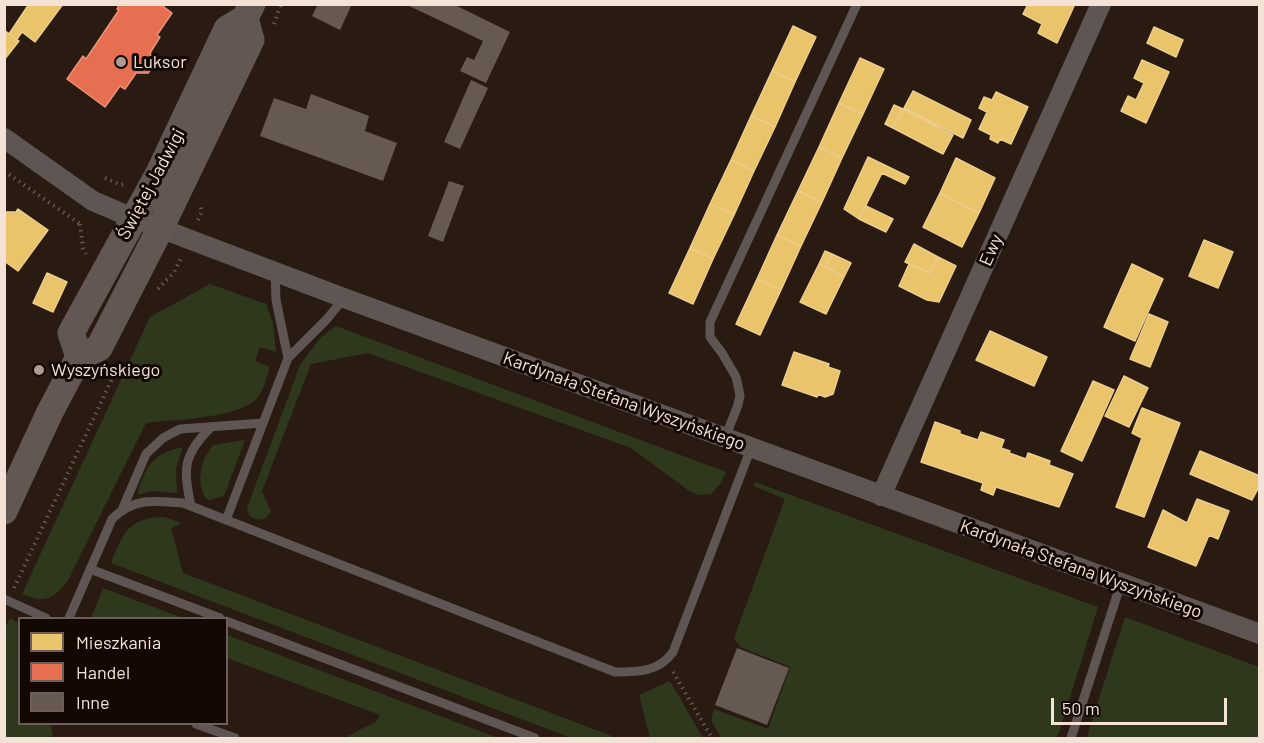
<!DOCTYPE html>
<meta charset="utf-8">
<style>
body{margin:0}
#map{position:relative;width:1264px;height:743px;overflow:hidden;background:#291b12;font-family:Barlow,sans-serif}
canvas{display:block}
.frame{position:absolute;inset:0;border:6px solid #f4e2d7;pointer-events:none}
.legend{position:absolute;left:18px;top:617px;width:210px;height:108px;box-sizing:border-box;background:#130803;border:2px solid #6d5f58;margin:0;padding:8px 10px;list-style:none;font-size:18px;color:#f4e2d7}
.legend li{display:flex;align-items:center;gap:12px;height:30px}
.legend b{width:30px;border:2px solid #6d5f58}
.scale{position:absolute;left:1051px;top:698px;width:176px;height:27px;box-sizing:border-box;border:3px solid #f4e2d7;border-top:0;padding-left:8px;font-size:18px;line-height:21px;white-space:nowrap;color:#f4e2d7;-webkit-text-stroke:4px #130803;paint-order:stroke}
</style>
<div id="map">
<canvas width="1264" height="743"></canvas>
<div class="frame"></div>
<ul class="legend">
<li><b style="height:16px;background:#e9c46a"></b>Mieszkania</li>
<li><b style="height:16px;background:#e76f51"></b>Handel</li>
<li><b style="height:16px;background:#665951"></b>Inne</li>
</ul>
<div class="scale">50 m</div>
</div>
<script>
const ctx = document.querySelector('canvas').getContext('2d');
ctx.lineJoin = 'round';
function paint(path, color) { ctx.fillStyle = color; ctx.fill(path, 'evenodd'); }
function stroke(path, color, width, dash) { ctx.strokeStyle = color; ctx.lineWidth = width; ctx.lineCap = dash ? 'butt' : 'round'; ctx.setLineDash(dash || []); ctx.stroke(path); }
function write(font, color, halo, rows, align = 'center') {
  ctx.font = font + ' Barlow,sans-serif'; ctx.lineWidth = 6; ctx.setLineDash([]); ctx.textBaseline = 'middle'; ctx.strokeStyle = halo; ctx.fillStyle = color; for (const [text, x, y, turn = 0] of rows) {
    ctx.save(); ctx.translate(x, y); ctx.rotate((+turn || 0) * Math.PI / 180); ctx.textAlign = isNaN(turn) ? turn : align; if (halo) ctx.strokeText(text, 0, 0); ctx.fillText(text, 0, 0); ctx.restore();
  }
}
paint(new Path2D(`
 M210 284 266 304 273 323 276 352 260 347 255 361 270 367C267 376 264 389 258 397 241 419 174 419 146 423L68 580C54 599 45 604 22 594L150 317Z
 M336 326 726 472 721 483 711 494 699 495 688 490 631 448 368 353 311 364 262 491 271 512 265 519C256 520 248 519 247 508L300 365 321 337Z
 M245 440 224 496 209 500 205 498C196 479 201 461 213 445Z
 M183 447 176 468 177 493 153 491 137 495C145 467 153 453 183 447Z
 M755 482 1098 607 1059 733 1055 738H721L711 720 714 709 768 729 790 667 740 647 734 638 785 499 754 486Z
 M164 517 179 522 181 524 171 528 183 573 617 738H571L111 563C123 533 128 518 164 517Z
 M103 588 183 618H91Z
 M1125 617 1259 667V738H1088L1087 736Z
 M10 618 19 623 20 724H51L53 738H5L4 630Z
 M227 635 498 738H344L377 721 380 715 227 658Z
 M670 681 703 738H650L639 695Z`), '#2e381c');
const homes = new Path2D(`
 M29 4H63L35 42 22 32 17 39 9 34Z
 M1028 4H1075L1057 43 1038 33 1042 24 1023 14Z
 M793 26 816 37 795 82 772 71Z
 M1154 27 1183 40 1176 57 1147 43Z
 M4 30 19 41 4 60Z
 M860 58 884 69 863 114 839 103Z
 M1142 60 1169 72 1146 123 1121 111 1128 96 1136 100 1144 83 1134 78Z
 M772 71 795 82 775 127 751 116Z
 M913 91 971 120 963 138 904 108Z
 M996 92 1028 107 1011 144 1000 139 998 143 990 139 991 135 979 129 987 112 979 108 984 97 992 100Z
 M839 103 863 114 842 158 819 147Z
 M894 105 903 109 893 128 885 124Z
 M903 109 953 135 943 154 893 128Z
 M751 116 775 127 754 171 731 160Z
 M819 147 842 158 822 202 798 191Z
 M868 157 909 177 905 184 882 173 859 219 844 209Z
 M956 158 995 178 979 213 940 193Z
 M731 160 754 171 734 215 710 204Z
 M798 191 822 202 801 246 777 235Z
 M940 193 979 213 962 247 923 227Z
 M710 204 734 215 713 259 690 248Z
 M866 206 893 219 886 232 859 219Z
 M18 209 48 230 18 271 4 261V212H16Z
 M777 235 801 246 781 290 757 279Z
 M1204 240 1233 252 1218 288 1189 276Z
 M914 244 938 257 930 273 905 262Z
 M690 248 713 259 693 304 669 293Z
 M825 251 832 254 825 267 819 264Z
 M832 254 851 263 844 277 825 267Z
 M938 257 956 266 939 302 927 300 899 286 909 264 930 273Z
 M819 264 844 277 826 314 800 302Z
 M1132 264 1163 279 1135 341 1104 327Z
 M47 273 67 282 53 312 33 303Z
 M757 279 781 290 760 335 736 324Z
 M1149 314 1168 322 1150 367 1130 359Z
 M990 331 1047 357 1034 386 976 360Z
 M794 352 829 364 828 367 840 371 833 394 825 397 818 394 817 397 782 385Z
 M1124 376 1148 388 1129 427 1105 416Z
 M1093 381 1114 390 1082 461 1061 451Z
 M1142 408 1180 423 1144 517 1116 507 1142 438 1132 433Z
 M935 422 960 431V434L978 440 981 432 1004 440 1001 448 1010 451 1009 453 1026 459 1028 453 1050 461 1049 465 1073 474 1059 507 996 487 993 495 981 490 983 483 921 462Z
 M1200 451 1260 476V485L1252 500 1190 474Z
 M1197 499 1229 511 1218 539 1209 535 1196 566 1148 547 1163 510 1187 523Z`);
paint(homes, '#e9c46a');
stroke(homes, '#eccd8b', 1.5);
const shops = new Path2D(`
 M120 4H160L172 13 157 35 160 37 150 53 153 58V67L148 73H136L125 89 120 86 105 107 67 79 83 56 86 59 119 10 117 9Z`);
paint(shops, '#e76f51');
stroke(shops, '#eb9279', 1.5);
paint(new Path2D(`
 M318 4H352L340 30 312 16Z
 M405 4H453L510 32 486 83 460 71 467 57 474 60 483 41Z
 M471 80 488 88 460 149 444 142Z
 M311 94 369 116 365 131 397 143 383 181 260 136 274 98 306 109Z
 M449 181 464 186 443 242 428 236Z
 M737 648 789 668 767 725 715 705Z`), '#665951');
stroke(new Path2D(`
 M274 24 281 4
 M4 171 80 224
 M105 178 121 185 124 184
 M198 220 202 212 200 205
 M80 224 83 248 86 254
 M158 289 174 272 182 257
 M14 588 119 364
 M673 672 712 738`), '#625954', 4, [1.5, 4.5]);
stroke(new Path2D(`
 M275 273 276 300 288 358
 M725 438 738 405 740 395 736 377 722 353 710 337V322L857 4
 M191 506C183 468 183 455 211 427
 M122 510 146 454 163 438 180 429 263 423
 M226 520 288 358 327 319 344 298
 M90 569 220 618
 M4 599 46 618
 M69 618 112 519C134 497 154 501 183 503L615 672C638 672 659 672 673 652L751 448
 M226 621 535 738
 M196 724 235 738
 M1071 738 1121 583`), '#5f5653', 9);
stroke(new Path2D(`
 M4 138 93 201 133 218 344 298 1260 634
 M881 496 1101 4`), '#5f5653', 20);
stroke(new Path2D(`
 M79 357 71 333 159 173 227 29 245 18 252 4
 M4 511 49 414 79 357 99 348 160 229 251 40 245 18`), '#625753', 27);
for (const [x, y, r, color] of [
 [121,62,6,"#ad9c92"],
 [39,370,6,"#ad9c92"]
]) { const dot = new Path2D(); dot.arc(x, y, r, 0, 2 * Math.PI); ctx.fillStyle = color; ctx.fill(dot); stroke(dot, '#130803', 2); }
write('18px', '#f4e2d7', '#130803', [
 ["Luksor",133,62],
 ["Wyszyńskiego",51,370]
], 'left');
write('18px', '#f4e2d7', '#130803', [
 ["Świętej Jadwigi",151,184,-62],
 ["Ewy",991,250,-66],
 ["Kardynała Stefana Wyszyńskiego",624,401,20],
 ["Kardynała Stefana Wyszyńskiego",1081,569,20]
]);
</script>
